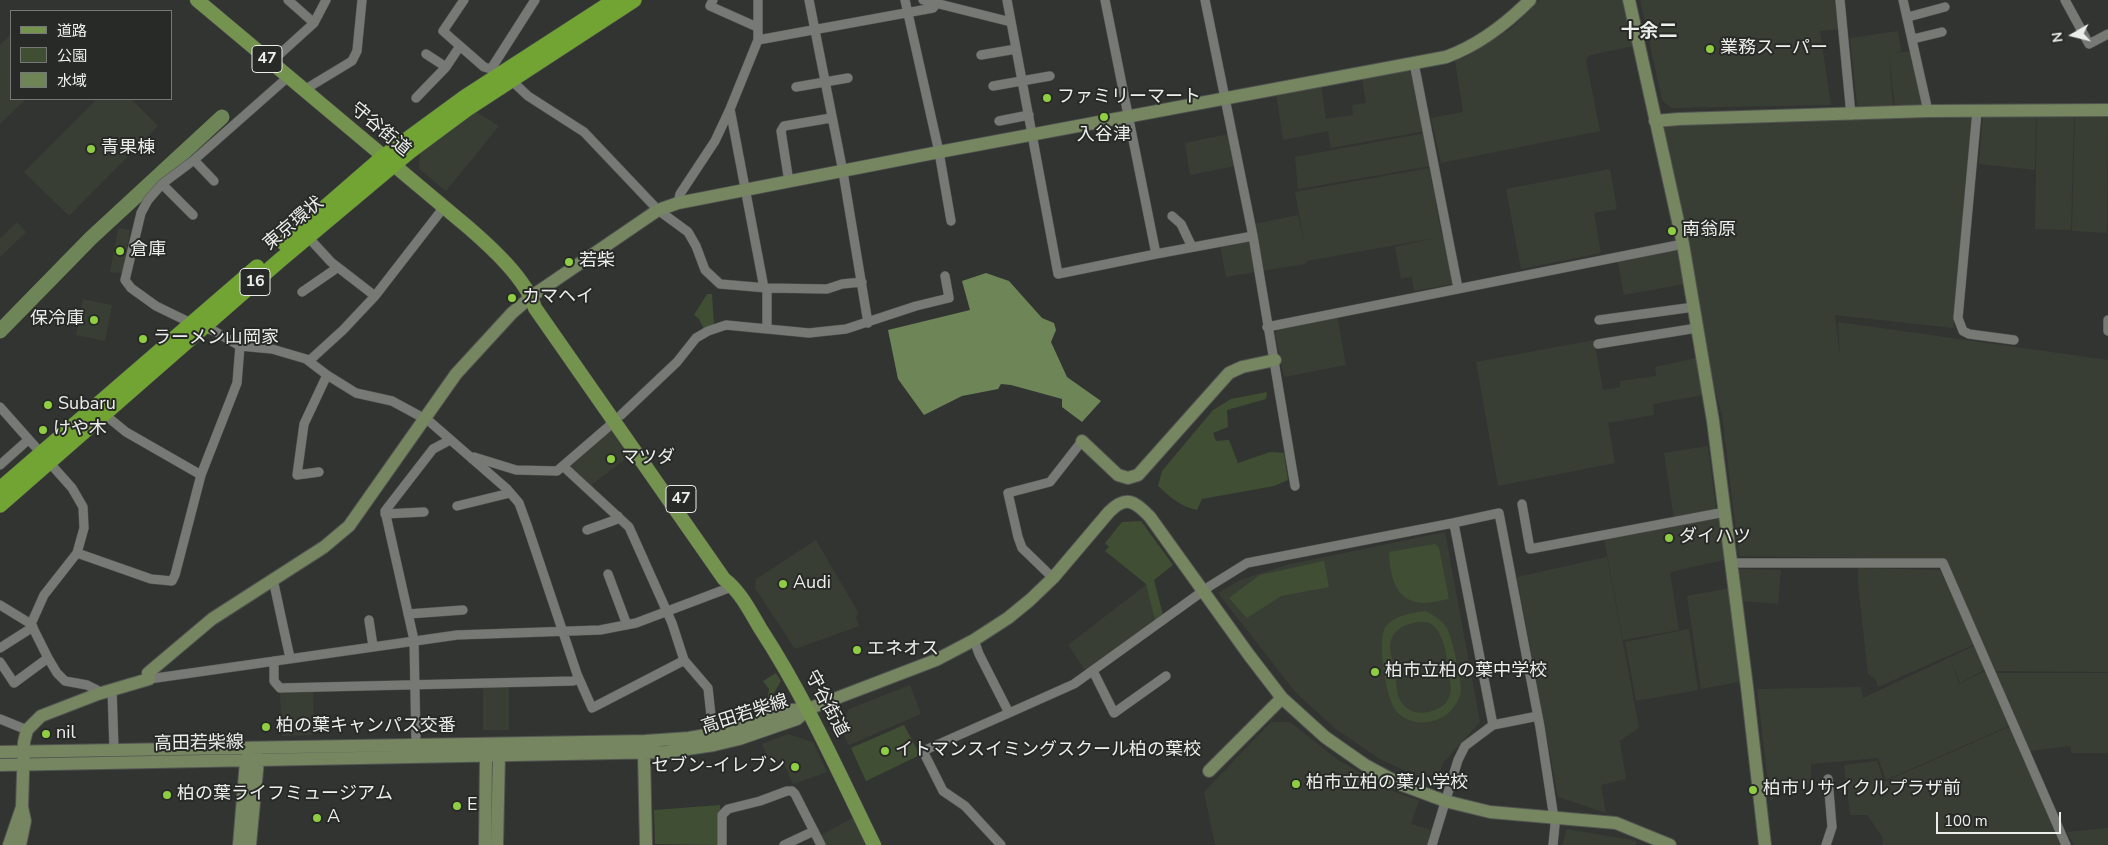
<!DOCTYPE html>
<meta charset="utf-8">
<style>
body{margin:0}
#map{position:relative;width:2108px;height:845px;overflow:hidden;background:#323431;font-family:"Nunito Sans","Noto Sans JP",sans-serif}
canvas{display:block}
.legend{position:absolute;left:10px;top:10px;width:162px;height:90px;box-sizing:border-box;background:#282a27;border:1px solid #767875;margin:0;padding:6px 9px;list-style:none;font-size:15px;color:#eceeeb}
.legend li{display:flex;align-items:center;gap:10px;height:25px}
.legend b{width:25px;border:1px solid #767875}
.north{position:absolute;left:2048px;top:10px;width:50px;height:50px;-webkit-text-stroke:4px #282a27;paint-order:stroke;rotate:262deg;font-size:14px;font-weight:700;line-height:20px;text-align:center;color:#eceeeb}
.north::after{content:'';display:block;margin:auto;width:18px;height:22px;background:#eceeeb;clip-path:polygon(50% 0,100% 100%,50% 72%,0 100%)}
.scale{position:absolute;left:1936px;top:812px;width:125px;height:22px;box-sizing:border-box;border:2px solid #eceeeb;border-top:0;padding-left:6px;font-size:15px;line-height:18px;white-space:nowrap;color:#eceeeb;-webkit-text-stroke:4px #282a27;paint-order:stroke}
</style>
<div id="map">
<canvas width="2108" height="845"></canvas>
<ul class="legend">
<li><b style="height:6px;background:#74934e"></b>道路</li>
<li><b style="height:14px;background:#404e33"></b>公園</li>
<li><b style="height:14px;background:#6e8558"></b>水域</li>
</ul>
<div class="north">N</div>
<div class="scale">100 m</div>
</div>
<script>
const ctx = document.querySelector('canvas').getContext('2d');
ctx.lineJoin = 'round';
function paint(path, color) { ctx.fillStyle = color; ctx.fill(path, 'evenodd'); }
function stroke(path, color, width, dash) { ctx.strokeStyle = color; ctx.lineWidth = width; ctx.lineCap = dash ? 'butt' : 'round'; ctx.setLineDash(dash || []); ctx.stroke(path); }
function write(font, color, halo, rows, align = 'center') {
  ctx.font = font + ' "Nunito Sans","Noto Sans JP",sans-serif'; ctx.lineWidth = 4; ctx.setLineDash([]); ctx.textBaseline = 'middle'; ctx.strokeStyle = halo; ctx.fillStyle = color; for (const [text, x, y, turn = 0] of rows) {
    ctx.save(); ctx.translate(x, y); ctx.rotate((+turn || 0) * Math.PI / 180); ctx.textAlign = isNaN(turn) ? turn : align; if (halo) ctx.strokeText(text, 0, 0); ctx.fillText(text, 0, 0); ctx.restore();
  }
}
paint(new Path2D(`
 M1540 0H1624L1634 46 1590 55 1586 60 1600 131 1441 163 1431 118 1463 112 1455 61 1464 58 1512 28Z
 M1640 0H1837L1841 29 1820 31 1831 105 1671 108 1662 100Z
 M1898 31 1901 51 1893 53 1914 51 1924 106 1895 107 1889 54 1893 108H1861L1857 105 1850 38Z
 M11 34V99H26L0 124V45Z
 M1409 70 1414 76 1425 131 1331 148 1328 131 1283 140 1276 93 1321 85 1326 119 1353 115 1352 105 1366 103 1362 77Z
 M97 99H131L158 126 69 216 24 172Z
 M476 112 499 126 446 191 419 169 420 154Z
 M2036 114 2035 170 1979 164 1983 115Z
 M2037 114 2074 115 2071 230 2035 229Z
 M1972 115 1953 328 1835 315 1840 356 1838 322 2108 360V672L1996 671 1944 559 1739 556 1722 415 1714 386 1689 247 1663 130 1667 125Z
 M2075 115 2108 117 2107 233 2072 231Z
 M1425 133 1431 166 1298 189 1295 157Z
 M1229 134 1235 166 1190 175 1185 143Z
 M1429 168 1442 237H1447L1455 279 1452 284 1414 291 1412 277 1401 279 1395 247 1440 237 1307 261 1305 264 1262 271 1254 224 1298 215 1305 247 1295 192Z
 M1610 169 1617 209 1594 213 1601 253 1521 269 1506 189Z
 M17 222 26 232 0 257V239Z
 M118 228 130 230 123 273 110 272Z
 M1245 241 1249 243 1255 272 1226 277 1220 245Z
 M1678 247 1684 284 1624 295 1617 258Z
 M83 299 112 305 105 341 76 335Z
 M1337 316 1346 365 1284 377 1275 333 1280 327Z
 M1594 340 1603 390 1620 387V381L1656 376 1655 367 1696 358 1702 395 1653 404 1654 415 1608 423 1615 463 1498 486 1476 362Z
 M611 427 631 455 591 485 570 466Z
 M1708 446 1716 511 1674 519 1664 453Z
 M1720 516 1724 560 1670 572 1679 630 1623 640 1604 538Z
 M1445 532 1480 722 1443 763 1435 785 1378 758 1336 729 1297 694 1218 593 1240 580 1286 565Z
 M816 540 858 612 856 618 859 626 795 649 755 588 756 579Z
 M1607 557 1639 728 1618 742H1620L1626 779 1601 785 1606 813 1558 797 1517 577Z
 M1858 568 1940 570 1975 644 1878 687 1876 680 1868 674 1858 584Z
 M1738 569 1781 570 1778 604 1742 601Z
 M1147 584 1155 620 1085 670 1068 645Z
 M1730 588 1744 681 1701 689 1687 596Z
 M1689 629 1698 690 1636 701 1625 642Z
 M1976 645 1986 669 1960 683 1951 661 1959 684 1987 670 2011 725 1886 780 1878 758 1811 764V783L1773 786V800H1770L1757 689 1861 687 1863 698Z
 M1996 673H2108V753H2071V746L2030 751Z
 M910 685 921 714 849 745 840 727 849 709Z
 M483 687H509V730H483Z
 M313 692 314 735 282 736 280 693Z
 M1271 722H1290L1338 760 1397 793 1419 800 1411 824 1431 830 1427 845H1215L1204 792Z
 M2011 726 2063 845H1883L1882 836 1867 815H1850L1844 765 1877 761 1884 782Z
 M788 734 813 742 827 772 793 784 782 759 770 765 762 744Z
 M854 817 868 845H826L821 835Z
 M2108 828V845H2074L2067 832Z
 M1567 829 1637 841 1636 845H1562Z`), '#393e35');
paint(new Path2D(`
 M707 294H712L714 325 704 329 699 319 694 315Z
 M1267 392 1266 399 1227 410 1228 427 1213 433 1216 441 1229 440 1238 463 1270 452 1284 453 1288 480 1274 486 1202 499 1197 510C1181 507 1170 497 1158 486L1162 471 1213 410 1231 399Z
 M1141 521 1173 565 1154 580 1163 615 1155 620 1146 584 1105 551 1109 547 1105 543 1122 522Z
 M1435 544 1439 548 1449 599C1441 600 1433 603 1425 603 1395 603 1390 576 1389 552Z
 M1324 561 1329 587 1281 596 1247 618 1229 598 1260 575Z
 M1425 611C1433 615 1441 619 1446 627 1452 634 1461 680 1461 690 1461 694 1458 701 1456 704 1449 715 1440 720 1428 722 1415 724 1401 719 1394 708 1386 694 1376 639 1386 626 1396 615 1411 613 1425 611ZM1419 622C1422 622 1428 622 1431 624 1447 633 1448 671 1451 688 1450 698 1447 705 1437 709 1425 715 1408 715 1400 700 1396 693 1396 679 1395 670 1393 661 1388 648 1391 640 1395 628 1408 623 1419 622Z
 M776 673 781 681 770 700 767 702 769 689 763 681Z
 M904 725 920 755 866 781 851 748Z
 M720 805V842L717 845 655 844 654 810Z`), '#404e33');
paint(new Path2D(`
 M986 273 1009 281 1042 318 1054 323 1056 330 1051 342 1067 377 1101 401 1082 422 1062 407V399L1011 385 1001 384 998 389 962 396 924 415 898 379 888 330 970 310 962 281Z`), '#6e8558');
stroke(new Path2D(`
 M0 331 91 238 222 117`), '#6e8558', 15);
const street = new Path2D(`
 M288 0 314 23
 M713 0 710 6 757 27
 M809 0 843 172 868 323
 M905 0 939 152 951 221
 M923 0 1011 22
 M1007 0 1058 274 1156 254 1253 236
 M1105 0 1156 254
 M1205 0 1253 236 1295 486
 M1840 0 1851 115
 M1903 0 1928 111
 M2065 0 2089 44 2108 34
 M1908 17 1945 7
 M1913 39 1942 32
 M758 40 933 8 936 4
 M460 46 484 67 491 69 494 74
 M426 54 446 67
 M981 55 1016 49
 M271 62 314 23 326 0
 M1414 63 1458 288
 M491 69 535 0
 M288 77 194 160 162 184 148 200 141 213 125 280 131 288 156 306 191 323 214 331 240 346 272 349 306 359 327 375 356 393 392 401 429 421 507 489 519 503 527 525 577 674 592 708 681 662
 M511 80 528 96 584 132 658 210 688 232 696 246 705 270 720 284 767 288 827 289 842 284 862 282
 M993 86 1050 76
 M796 87 848 78
 M305 92 309 87 352 61 357 51 362 0
 M416 98 446 67 460 46 443 31 464 0
 M730 109 764 288
 M1977 111 1958 318 1963 331 1969 334 2014 340
 M999 121 1029 115
 M194 160 214 181
 M789 182 781 131 784 126 831 118
 M162 184 193 215
 M678 203 680 194 715 141 730 109 758 40V0
 M1172 216 1181 224 1192 247
 M308 237 331 262 375 296
 M767 288V329
 M302 292 334 270 336 266
 M1599 320 1694 307
 M2108 320V331
 M1267 327 1683 244
 M1598 344 1697 328
 M309 361 343 330 375 296 444 207
 M0 407 72 488 83 507 84 528 77 553 44 595 31 624
 M104 414 126 432 201 475
 M621 415 677 362 696 338 708 331 726 325 809 333 846 329 916 306 949 298 945 276
 M472 459 474 457 516 470 557 471 615 421
 M0 465 28 440
 M564 467 629 527 672 623 684 660 708 688 713 734
 M319 472 297 475 304 424 327 375
 M1522 504 1530 549 1725 512
 M457 506 510 493
 M385 514 424 512
 M1453 523 1499 513 1540 727 1555 825 1553 845
 M587 530 615 520 618 516
 M77 553 151 579 172 581 175 575 201 475 237 383 240 346
 M1730 563H1943L2066 845
 M608 574 627 625
 M1053 578 1022 548 1018 537 1008 493 1050 482 1082 441
 M272 579 274 584 290 658
 M0 605 31 624 48 658 57 673 65 681 87 685 97 690 98 694
 M408 614 463 610
 M369 620 373 646
 M974 640 979 654 1009 713 1074 684 1210 586 1247 563 1453 523 1455 529 1493 725 1465 746 1458 760 1432 845
 M0 648 33 627
 M274 661V681L280 688 573 681 579 679
 M0 662 14 683 48 658
 M1093 671 1114 713 1166 676
 M149 679 457 635 600 630 636 623 734 586
 M112 689 114 749
 M0 719 27 730
 M1493 725 1538 716
 M416 744 414 640 385 511 433 449 450 440
 M722 845V815L728 809 760 801 787 791H792L795 794 821 845
 M784 845 814 831
 M1001 845 965 806 943 791 923 751 1009 713
 M1826 845 1832 827 1828 779`);
const secondary = new Path2D(`
 M1629 0 1683 244 1713 421 1747 687 1765 845
 M1655 121 1679 119 1928 111 2108 110
 M1082 441 1118 475 1128 478 1138 475 1229 373 1242 367 1275 360
 M496 748 499 755 497 845
 M0 752 645 741 689 738 734 730 792 710 808 709 936 660 974 640 1008 618 1030 600 1053 578 1109 512C1126 495 1135 501 1150 517L1249 655 1282 698 1325 737 1365 765 1402 785 1445 801 1490 812 1616 823 1670 845
 M644 753 646 845
 M0 765 667 752 714 745 739 739 797 719 808 709
 M1209 771 1282 698
 M9 845 22 807
 M20 845 25 821 22 807 24 742 27 730 41 716 98 694 149 679 148 673 212 619 324 547 349 526 456 374 512 313 532 296 658 210 678 203 939 152 1446 57C1479 45 1506 24 1530 0
 M239 845 246 761 249 753
 M250 845 258 760 255 754
 M485 845 486 756 490 748`);
const primary = new Path2D(`
 M197 0 469 228C492 248 526 279 535 308L724 579C740 591 750 611 760 628 805 697 838 771 874 845`);
const highway = new Path2D(`
 M284 243 383 157 465 97 615 0
 M0 489 257 267
 M0 505 279 261 409 152 467 109 634 0`);
stroke(street, '#515350', 10);
stroke(secondary, '#515350', 14);
stroke(primary, '#515350', 15);
stroke(highway, '#515350', 16);
stroke(street, '#767974', 9);
stroke(secondary, '#758661', 12);
stroke(primary, '#74934e', 14);
stroke(highway, '#72a434', 15);
for (const [x, y, r, color] of [
 [1710,49,5,"#8fcd41"],
 [1047,98,5,"#8fcd41"],
 [1104,117,5,"#8fcd41"],
 [91,149,5,"#8fcd41"],
 [1672,231,5,"#8fcd41"],
 [120,251,5,"#8fcd41"],
 [569,262,5,"#8fcd41"],
 [512,298,5,"#8fcd41"],
 [94,320,5,"#8fcd41"],
 [143,339,5,"#8fcd41"],
 [48,405,5,"#8fcd41"],
 [43,430,5,"#8fcd41"],
 [611,459,5,"#8fcd41"],
 [1669,538,5,"#8fcd41"],
 [783,584,5,"#8fcd41"],
 [857,650,5,"#8fcd41"],
 [1375,672,5,"#8fcd41"],
 [266,727,5,"#8fcd41"],
 [46,734,5,"#8fcd41"],
 [885,751,5,"#8fcd41"],
 [795,767,5,"#8fcd41"],
 [1296,784,5,"#8fcd41"],
 [1753,790,5,"#8fcd41"],
 [167,795,5,"#8fcd41"],
 [457,806,5,"#8fcd41"],
 [317,818,5,"#8fcd41"]
]) { const dot = new Path2D(); dot.arc(x, y, r, 0, 2 * Math.PI); ctx.fillStyle = color; ctx.fill(dot); stroke(dot, '#282a27', 2); }
for (const [x, y, w] of [
 [267,59,30],
 [255,282,30],
 [681,499,30]
]) { const box = new Path2D(); box.roundRect(x - w / 2, y - 13.5, w, 27, 4); ctx.fillStyle = '#282a27'; ctx.fill(box); stroke(box, '#eceeeb', 1); }
write('bold 16px', '#eceeeb', null, [
 ["47",267,59],
 ["16",255,282],
 ["47",681,499]
]);
write('18px', '#eceeeb', '#282a27', [
 ["業務スーパー",1720,49],
 ["ファミリーマート",1057,98],
 ["入谷津",1104,136,"center"],
 ["青果棟",101,149],
 ["南翁原",1682,231],
 ["倉庫",130,251],
 ["若柴",579,262],
 ["カマヘイ",522,298],
 ["保冷庫",84,320,"right"],
 ["ラーメン山岡家",153,339],
 ["Subaru",58,405],
 ["けや木",53,430],
 ["マツダ",621,459],
 ["ダイハツ",1679,538],
 ["Audi",793,584],
 ["エネオス",867,650],
 ["柏市立柏の葉中学校",1385,672],
 ["柏の葉キャンパス交番",276,727],
 ["nil",56,734],
 ["イトマンスイミングスクール柏の葉校",895,751],
 ["セブン-イレブン",785,767,"right"],
 ["柏市立柏の葉小学校",1306,784],
 ["柏市リサイクルプラザ前",1763,790],
 ["柏の葉ライフミュージアム",177,795],
 ["E",467,806],
 ["A",327,818]
], 'left');
write('18px', '#eceeeb', '#282a27', [
 ["守谷街道",380,130,40],
 ["東京環状",294,224,-40],
 ["守谷街道",826,704,62],
 ["高田若柴線",745,715,-18],
 ["高田若柴線",199,744,-1]
]);
write('bold 19px', '#eceeeb', '#282a27', [
 ["十余二",1649,32]
]);
</script>
